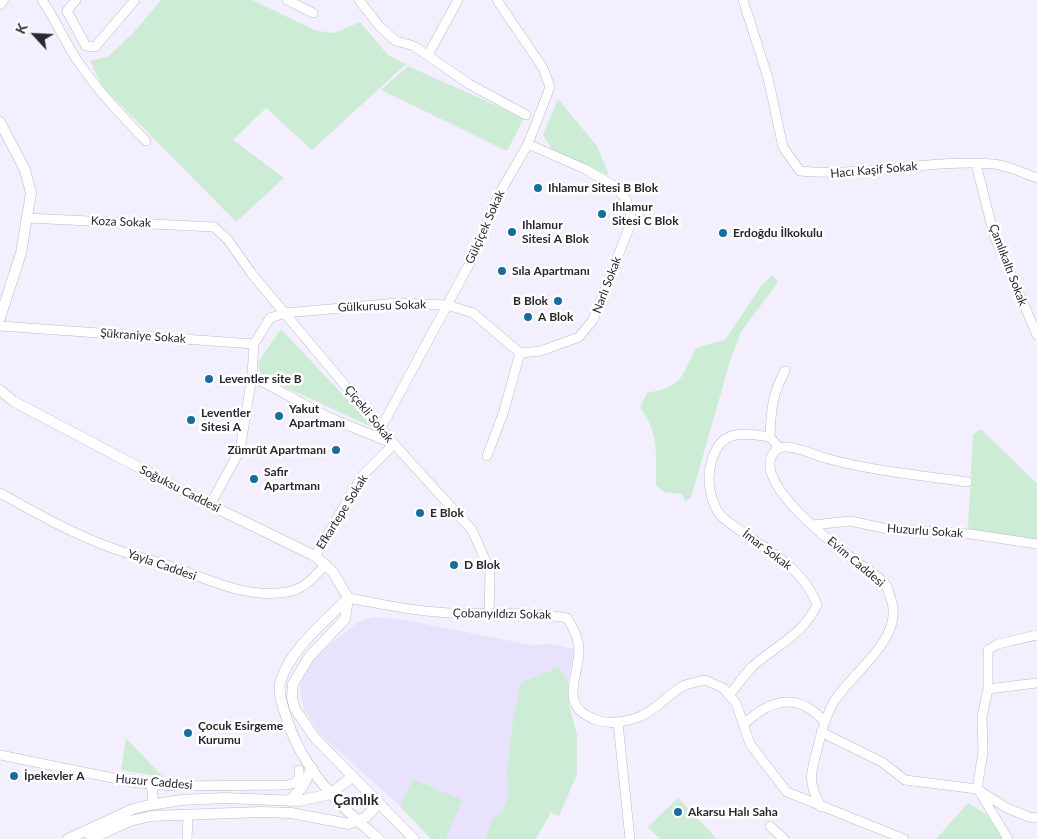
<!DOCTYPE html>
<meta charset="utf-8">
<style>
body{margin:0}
#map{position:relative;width:1037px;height:839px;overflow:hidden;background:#f3effe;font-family:Lato,sans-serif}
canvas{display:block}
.north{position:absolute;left:10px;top:10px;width:50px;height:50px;-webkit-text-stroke:4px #fff;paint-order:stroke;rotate:295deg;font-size:14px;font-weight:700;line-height:20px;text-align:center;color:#2a282f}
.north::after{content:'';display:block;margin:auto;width:18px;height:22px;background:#2a282f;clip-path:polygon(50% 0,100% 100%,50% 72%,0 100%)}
</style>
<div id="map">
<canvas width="1037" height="839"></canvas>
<div class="north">K</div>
</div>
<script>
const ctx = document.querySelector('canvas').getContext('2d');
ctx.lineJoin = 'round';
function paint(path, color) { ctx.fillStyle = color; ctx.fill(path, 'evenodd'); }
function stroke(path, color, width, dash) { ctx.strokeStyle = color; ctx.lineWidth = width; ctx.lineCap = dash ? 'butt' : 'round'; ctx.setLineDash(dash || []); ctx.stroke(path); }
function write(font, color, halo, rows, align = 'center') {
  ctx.font = font + ' Lato,sans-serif'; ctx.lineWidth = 5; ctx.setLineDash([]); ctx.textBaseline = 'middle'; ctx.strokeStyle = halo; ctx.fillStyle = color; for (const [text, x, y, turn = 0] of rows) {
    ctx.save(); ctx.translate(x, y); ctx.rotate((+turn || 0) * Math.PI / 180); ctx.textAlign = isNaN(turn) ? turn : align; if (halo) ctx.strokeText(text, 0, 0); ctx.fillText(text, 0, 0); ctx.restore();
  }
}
paint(new Path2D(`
 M373 617 405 620 531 645 553 644 574 649 568 681V705L577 735V774L559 816 551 812 536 839H431L400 806 321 735 304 710 300 689 303 674 314 657 357 623Z`), '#e8e2fc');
paint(new Path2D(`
 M161 0H252L317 31 334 33 360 22 388 55 406 64 312 150 266 108 233 140 284 178 236 222 102 86 90 61 109 56 134 32Z
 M408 66 524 118 507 151 381 90Z
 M558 99 597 146 609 175 584 166 553 151 543 135Z
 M772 275 778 282 741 332 730 361 691 498 685 501 682 494 664 492 656 485C656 454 659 433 640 407L647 393C683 386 681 378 696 348L725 340 761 286Z
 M281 329 374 428 261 376 258 362Z
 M981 429 1037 484V541L968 529 973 434Z
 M559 667 568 681 569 705 577 735V774L559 816 551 812 536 839H485L493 818 502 812 509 793 507 771 513 721 521 683Z
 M126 738 163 777 121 770Z
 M413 779 462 800 446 839H431L400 806Z
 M678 798 717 839H660L648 827Z
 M968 803 986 814 1004 839H936Z`), '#cdecd6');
const minor = new Path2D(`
 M42 0C56 20 65 43 79 63 99 92 122 116 146 141
 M76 0 67 11 86 46 95 47 135 0
 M287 0 313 13
 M359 0 380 27 396 41 414 46 469 84 526 115
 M743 0 768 78 783 147 800 171C864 177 928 159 993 164 1007 165 1023 173 1037 178
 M428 55 458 0
 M976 164 994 235 1037 335
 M27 218 214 227 228 240 252 274 394 444 472 530 490 571 489 615
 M0 326 254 344 252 376 240 450 210 505
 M254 344 270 318 285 313 398 303 447 305 473 313 520 353
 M520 353 541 351 579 337 593 320 632 220 626 199 613 185 585 169 528 144
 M252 376 328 417 394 444 362 476 315 556
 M381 428 473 257 498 196 528 144 550 87 543 68 497 0
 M770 437C771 411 772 394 785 371
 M487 456 504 411 520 353
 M0 493C36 513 73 534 112 548 131 555 151 560 170 566 209 579 244 599 287 592 305 589 314 577 326 564
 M813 525 850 521 888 529 971 534 1037 544
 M348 598C377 603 407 610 436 612 480 616 524 610 567 618 573 627 579 638 579 650 579 677 558 705 594 719 608 725 625 722 639 717 657 710 667 695 683 686 689 683 698 682 705 680L723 688 736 703 750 744 787 792 904 839
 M988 689V650L998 644 1037 635
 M729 695C737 686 744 675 752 667 774 647 804 634 817 605 806 572 773 553 745 534 737 528 723 520 718 512 707 493 706 469 716 450 726 429 750 434 770 437L779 448
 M618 723 630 839
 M744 724C771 699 797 692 824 721
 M821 732 882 762 905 780 977 789 1007 808 1029 817 1037 818
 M0 755 137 783 176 786 287 785 295 783 299 778V770
 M977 789 983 752 982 717 988 689 1037 683
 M979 791 1008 839
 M821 807C808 783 810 775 817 750 821 733 825 718 833 703 851 673 905 639 891 599 889 595 888 588 886 585 879 575 862 567 853 559 832 543 749 480 775 451 785 440 813 455 825 458 871 471 920 475 967 482
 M770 826 784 839
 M187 839 188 815`);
const tertiary = new Path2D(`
 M0 4 3 0
 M0 122 25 170 31 193 21 253 0 318
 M0 390 13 401 210 505 315 556 333 572 348 598
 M348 598 345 619 309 657 293 684 292 698 295 709 315 738 414 839
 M348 598C325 622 292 647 281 680 277 690 282 704 285 713 300 766 338 806 379 839
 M152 784 153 804
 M290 801 303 786 312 768
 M68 839 133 809 145 806 181 800 225 798 299 801 330 794 353 776
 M90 839 130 821 151 816 262 812 291 813 349 824 366 817 379 803`);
stroke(minor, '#bdb9cb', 10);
stroke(tertiary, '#bdb9cb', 11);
stroke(minor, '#fff', 9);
stroke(tertiary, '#fff', 10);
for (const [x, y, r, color] of [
 [538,188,5,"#176d9d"],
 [602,214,5,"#176d9d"],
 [512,232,5,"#176d9d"],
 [723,233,5,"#176d9d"],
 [502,271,5,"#176d9d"],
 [558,301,5,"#176d9d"],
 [528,317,5,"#176d9d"],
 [209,379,5,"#176d9d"],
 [279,416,5,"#176d9d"],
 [191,420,5,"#176d9d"],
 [336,450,5,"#176d9d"],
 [254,479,5,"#176d9d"],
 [420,513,5,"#176d9d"],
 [454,565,5,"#176d9d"],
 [188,733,5,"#176d9d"],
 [14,776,5,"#176d9d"],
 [678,812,5,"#176d9d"]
]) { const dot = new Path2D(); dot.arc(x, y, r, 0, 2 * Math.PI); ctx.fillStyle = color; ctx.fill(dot); stroke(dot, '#fff', 2); }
write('12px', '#2a282f', '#fff', [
 ["Hacı Kaşif Sokak",874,170,-5],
 ["Koza Sokak",121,222,2],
 ["Gülçiçek Sokak",485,227,-66],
 ["Çamlıkaltı Sokak",1008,265,69],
 ["Narlı Sokak",607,285,-69],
 ["Gülkurusu Sokak",382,306,-2],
 ["Şükraniye Sokak",143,336,4],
 ["Çiçekli Sokak",369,414,51],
 ["Soğuksu Caddesi",180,489,27],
 ["Efkartepe Sokak",342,512,-58],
 ["Huzurlu Sokak",925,531,4],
 ["İmar Sokak",767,550,37],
 ["Evim Caddesi",856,562,40],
 ["Yayla Caddesi",162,565,19],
 ["Çobanyıldızı Sokak",502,614,1],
 ["Huzur Caddesi",154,782,5]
]);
write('bold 12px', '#2a282f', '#fff', [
 ["Ihlamur Sitesi B Blok",548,188],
 ["Ihlamur",612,207],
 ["Sitesi C Blok",612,221],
 ["Ihlamur",522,225],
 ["Sitesi A Blok",522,239],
 ["Erdoğdu İlkokulu",733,233],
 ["Sıla Apartmanı",512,271],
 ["B Blok",548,301,"right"],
 ["A Blok",538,317],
 ["Leventler site B",219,379],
 ["Yakut",289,409],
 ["Apartmanı",289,423],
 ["Leventler",201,413],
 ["Sitesi A",201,427],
 ["Zümrüt Apartmanı",326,450,"right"],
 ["Safir",264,472],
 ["Apartmanı",264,486],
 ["E Blok",430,513],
 ["D Blok",464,565],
 ["Çocuk Esirgeme",198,726],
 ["Kurumu",198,740],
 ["İpekevler A",24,776],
 ["Akarsu Halı Saha",688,812]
], 'left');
write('bold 15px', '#2a282f', '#fff', [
 ["Çamlık",356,800]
]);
</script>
